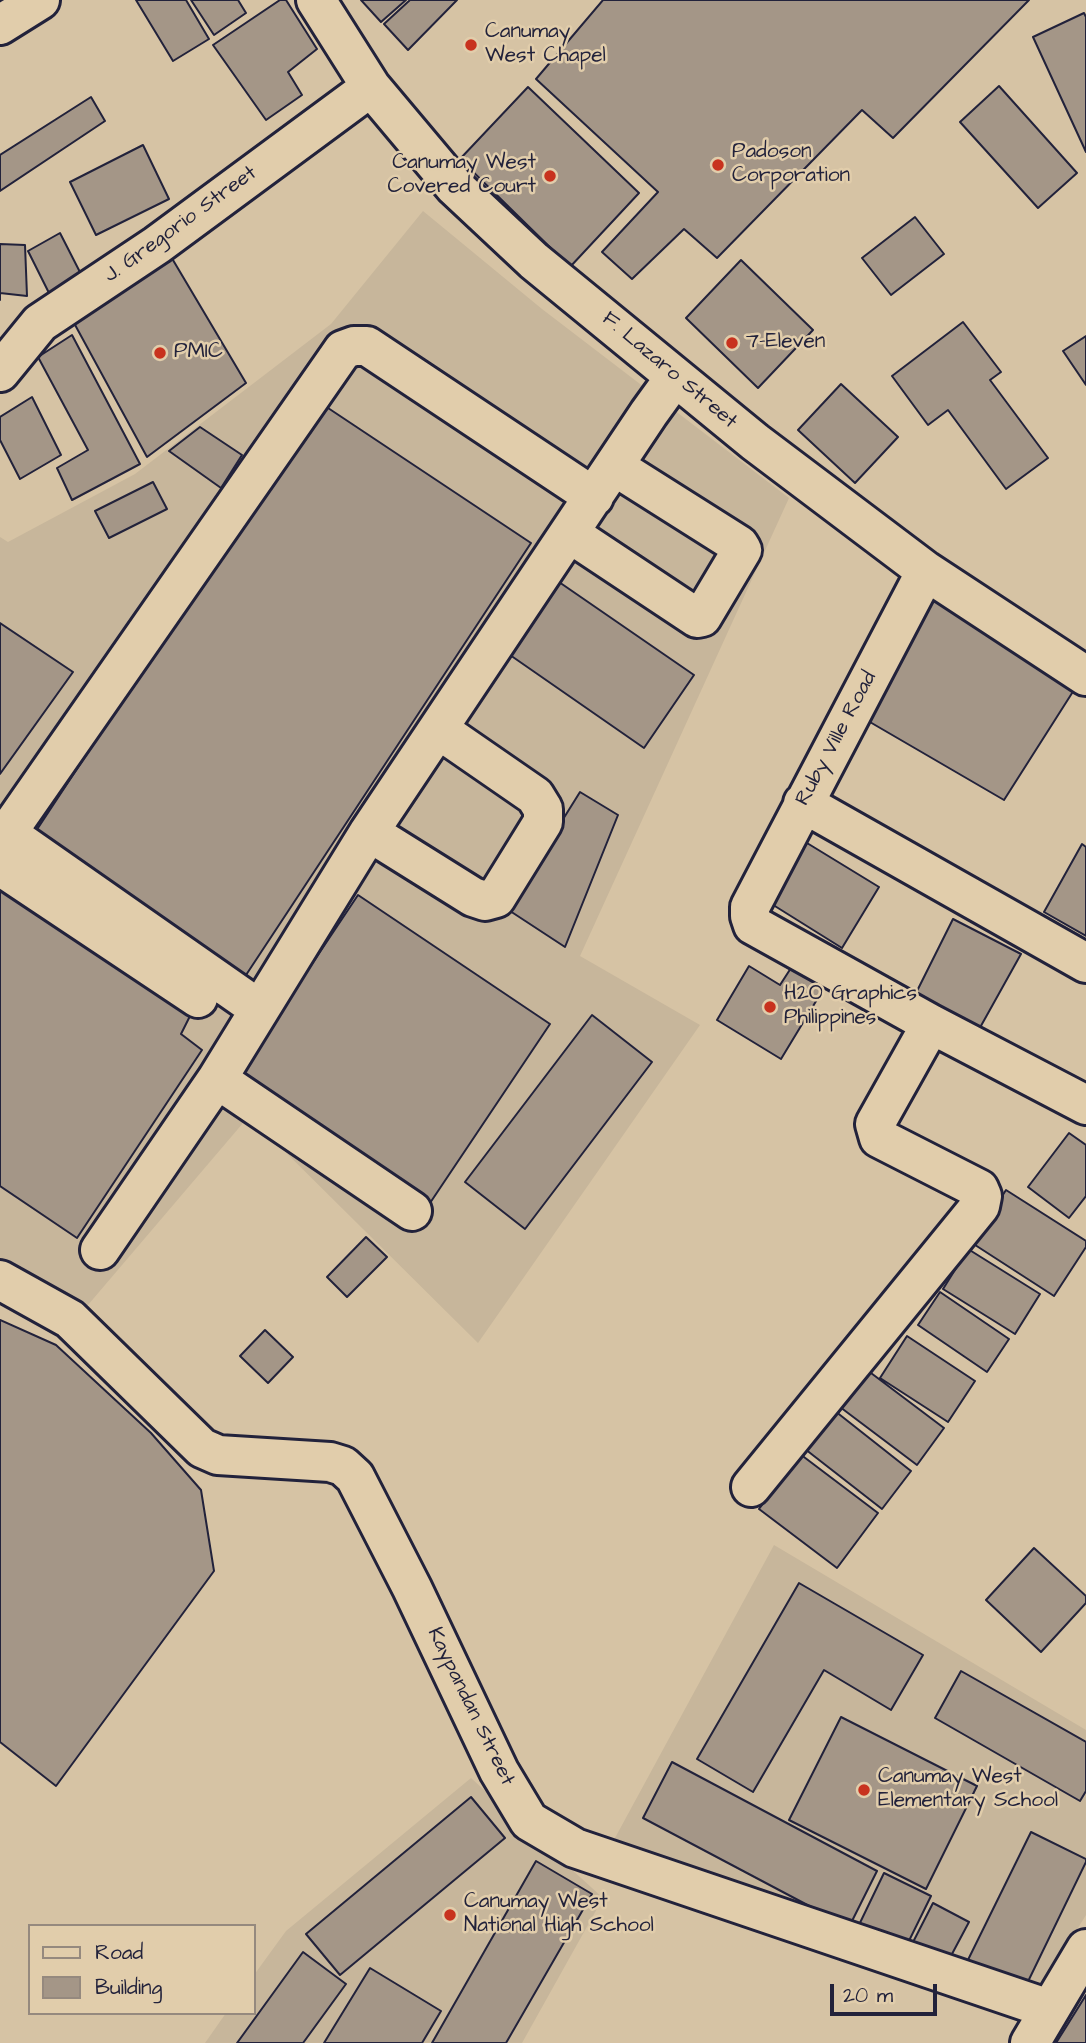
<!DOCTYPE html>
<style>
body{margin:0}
#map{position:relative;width:1086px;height:2043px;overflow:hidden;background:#d6c3a4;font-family:"Architects Daughter",sans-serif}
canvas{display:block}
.legend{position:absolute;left:28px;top:1924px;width:228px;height:91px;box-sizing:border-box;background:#e1cdab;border:2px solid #95897e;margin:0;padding:9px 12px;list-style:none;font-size:21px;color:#22223b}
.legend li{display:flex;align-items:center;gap:14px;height:35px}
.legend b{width:35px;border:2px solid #95897e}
.scale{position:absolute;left:830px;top:1984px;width:107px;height:32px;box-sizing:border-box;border:4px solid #22223b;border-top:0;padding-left:9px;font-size:21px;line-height:24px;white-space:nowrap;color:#22223b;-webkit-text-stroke:5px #e1cdab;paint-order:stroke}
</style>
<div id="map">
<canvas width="1086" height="2043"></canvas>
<ul class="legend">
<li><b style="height:9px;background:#e1cdab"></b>Road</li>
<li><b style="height:19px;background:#a49687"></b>Building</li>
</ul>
<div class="scale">20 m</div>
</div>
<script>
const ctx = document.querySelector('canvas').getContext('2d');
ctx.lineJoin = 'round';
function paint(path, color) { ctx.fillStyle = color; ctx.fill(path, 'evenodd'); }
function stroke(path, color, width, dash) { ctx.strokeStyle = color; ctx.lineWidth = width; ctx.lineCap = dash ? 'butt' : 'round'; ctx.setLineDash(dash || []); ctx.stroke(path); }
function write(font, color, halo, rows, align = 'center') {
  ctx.font = font + ' "Architects Daughter",sans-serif'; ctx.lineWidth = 5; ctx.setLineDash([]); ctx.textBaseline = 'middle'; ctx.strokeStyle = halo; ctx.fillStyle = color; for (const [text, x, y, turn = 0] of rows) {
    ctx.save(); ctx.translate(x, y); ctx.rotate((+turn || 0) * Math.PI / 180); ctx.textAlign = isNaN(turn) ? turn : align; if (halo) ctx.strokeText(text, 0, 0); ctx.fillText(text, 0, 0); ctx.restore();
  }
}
paint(new Path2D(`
 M423 211 542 309 789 498 580 956 700 1025 478 1343 249 1116 82 1312 0 1264V537L8 542 135 474 331 324Z
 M774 1545 1086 1730V1915L1027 2010 609 1849Z
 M471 1778 603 1898 522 2043H205L226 2013H254V1975L286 1931Z`), '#c7b69b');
const building = new Path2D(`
 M136 0H186L209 39 173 61Z
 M191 0H238L246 13 214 35Z
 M280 0H286L317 49 288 72 302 95 266 120 213 45Z
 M361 0H406L381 22Z
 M410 0H457L408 50 384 24Z
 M603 0H1029L893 138 862 110 717 258 684 229 632 279 602 252 658 192 536 79Z
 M1084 13 1086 17V152L1033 37Z
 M999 86 1077 173 1038 208 960 122Z
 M528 87 639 193 570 267 460 159Z
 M91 97 105 121 0 191V155Z
 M143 145 169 199 96 235 70 182Z
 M915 217 944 254 891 295 862 258Z
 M60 233 84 280 51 297 28 251Z
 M0 244 25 245 27 296 0 293V300Z
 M170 255 246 383 147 457 74 323Z
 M741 260 813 330 758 388 686 318Z
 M963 322 1001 372 990 380 1048 458 1006 489 948 410 928 425 892 376Z
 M72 335 140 464 72 500 57 468 88 450 38 357Z
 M1086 336V385L1063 351Z
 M841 384 898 437 855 483 798 430Z
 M32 397 61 455 20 479 0 440V417Z
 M319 402 531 543 246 975 34 834Z
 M200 427 242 455 221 488 169 451Z
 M153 482 167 509 109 538 95 511Z
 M559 582 694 675 644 748 510 655Z
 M932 597 1074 690 1004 800 863 718Z
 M0 623 73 672 0 774Z
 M580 792 618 815 565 947 507 909Z
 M807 843 879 887 842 948 770 903Z
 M1082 844 1086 847V936L1044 912Z
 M0 889 192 1012 181 1034 202 1050 77 1238 0 1186Z
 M358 895 550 1024 430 1203 239 1073Z
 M953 919 1021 954 977 1033 913 999Z
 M749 966 780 985 791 968 824 988 781 1059 717 1020Z
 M592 1015 652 1062 525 1229 465 1182Z
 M1069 1133 1086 1145V1196L1069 1218 1028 1187Z
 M1006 1190 1086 1241V1247L1054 1296 972 1243Z
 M366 1237 387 1257 347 1297 327 1277Z
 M968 1249 1040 1294 1015 1334 943 1289Z
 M940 1292 1009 1339 987 1372 918 1325Z
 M0 1320 56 1345 151 1433 201 1490 214 1571 56 1786 0 1742Z
 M265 1330 293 1357 268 1383 240 1356Z
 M907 1336 975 1381 948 1422 880 1378Z
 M867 1370 944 1428 917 1465 840 1407Z
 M835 1411 911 1471 882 1509 805 1449Z
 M800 1454 878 1513 837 1568 759 1509Z
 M1034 1548 1086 1596V1603L1041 1652 986 1600Z
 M799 1583 923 1655 891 1710 824 1670 753 1792 697 1759Z
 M961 1671 1086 1742V1791L1080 1801 935 1718Z
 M841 1717 977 1786 926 1889 789 1820Z
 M672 1762 877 1871 849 1927 643 1818Z
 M471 1797 505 1838 340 1975 306 1934Z
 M1031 1832 1086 1859V1862L1020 1998 963 1970Z
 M536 1861 592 1894 506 2043H432Z
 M884 1873 931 1896 903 1953 857 1929Z
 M933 1903 969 1922 944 1969 909 1950Z
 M303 1952 346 1984 303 2043H237Z
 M370 1968 441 2011 422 2043H324Z
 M1086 1995V2043H1056Z`);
paint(building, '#a49687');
stroke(building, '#22223b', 2);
const minor = new Path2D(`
 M316 0 371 87 455 187 534 261 755 442 926 571 1086 676
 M0 25 40 0
 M0 372 40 323 157 245 371 87
 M569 533 697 618 702 617 742 550 739 545 614 466
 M926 571 750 907V916L753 925 931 1024 1086 1105
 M803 803 1086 963
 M369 832 473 897 485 901 496 898 543 822V809L535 796 438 729
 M0 866 198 998
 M259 1009 17 840 13 831 16 820 343 350 354 346H367L594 497
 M217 1079 412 1211
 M100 1250 217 1079 369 832 649 413 675 377
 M0 1280 70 1319 202 1448 218 1455 330 1462 343 1466 355 1477 412 1588 499 1771 529 1821 575 1848 1049 2009
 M751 1487 980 1206 982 1196 979 1189 879 1138 875 1124 931 1024
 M1030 2043 1086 1949`);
stroke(minor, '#22223b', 44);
stroke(minor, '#e1cdab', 38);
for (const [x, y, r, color] of [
 [471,45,7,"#c8321e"],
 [718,165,7,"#c8321e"],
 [550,176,7,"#c8321e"],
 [732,343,7,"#c8321e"],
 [160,353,7,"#c8321e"],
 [770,1007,7,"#c8321e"],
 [864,1790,7,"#c8321e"],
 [450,1915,7,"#c8321e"]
]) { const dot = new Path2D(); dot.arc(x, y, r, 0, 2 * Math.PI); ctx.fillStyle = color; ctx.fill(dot); stroke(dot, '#e1cdab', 2.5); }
write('21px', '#22223b', '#e1cdab', [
 ["Canumay",485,33],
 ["West Chapel",485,57],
 ["Padoson",732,153],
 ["Corporation",732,177],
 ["Canumay West",536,164,"right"],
 ["Covered Court",536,188,"right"],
 ["7-Eleven",746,343],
 ["PMIC",174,353],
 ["H2O Graphics",784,995],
 ["Philippines",784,1019],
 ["Canumay West",878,1778],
 ["Elementary School",878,1802],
 ["Canumay West",464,1903],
 ["National High School",464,1927]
], 'left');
write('21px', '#22223b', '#e1cdab', [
 ["J. Gregorio Street",181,225,-36],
 ["F. Lazaro Street",669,371,40],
 ["Ruby Ville Road",837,739,-62],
 ["Kaypandan Street",470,1707,64]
]);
</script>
